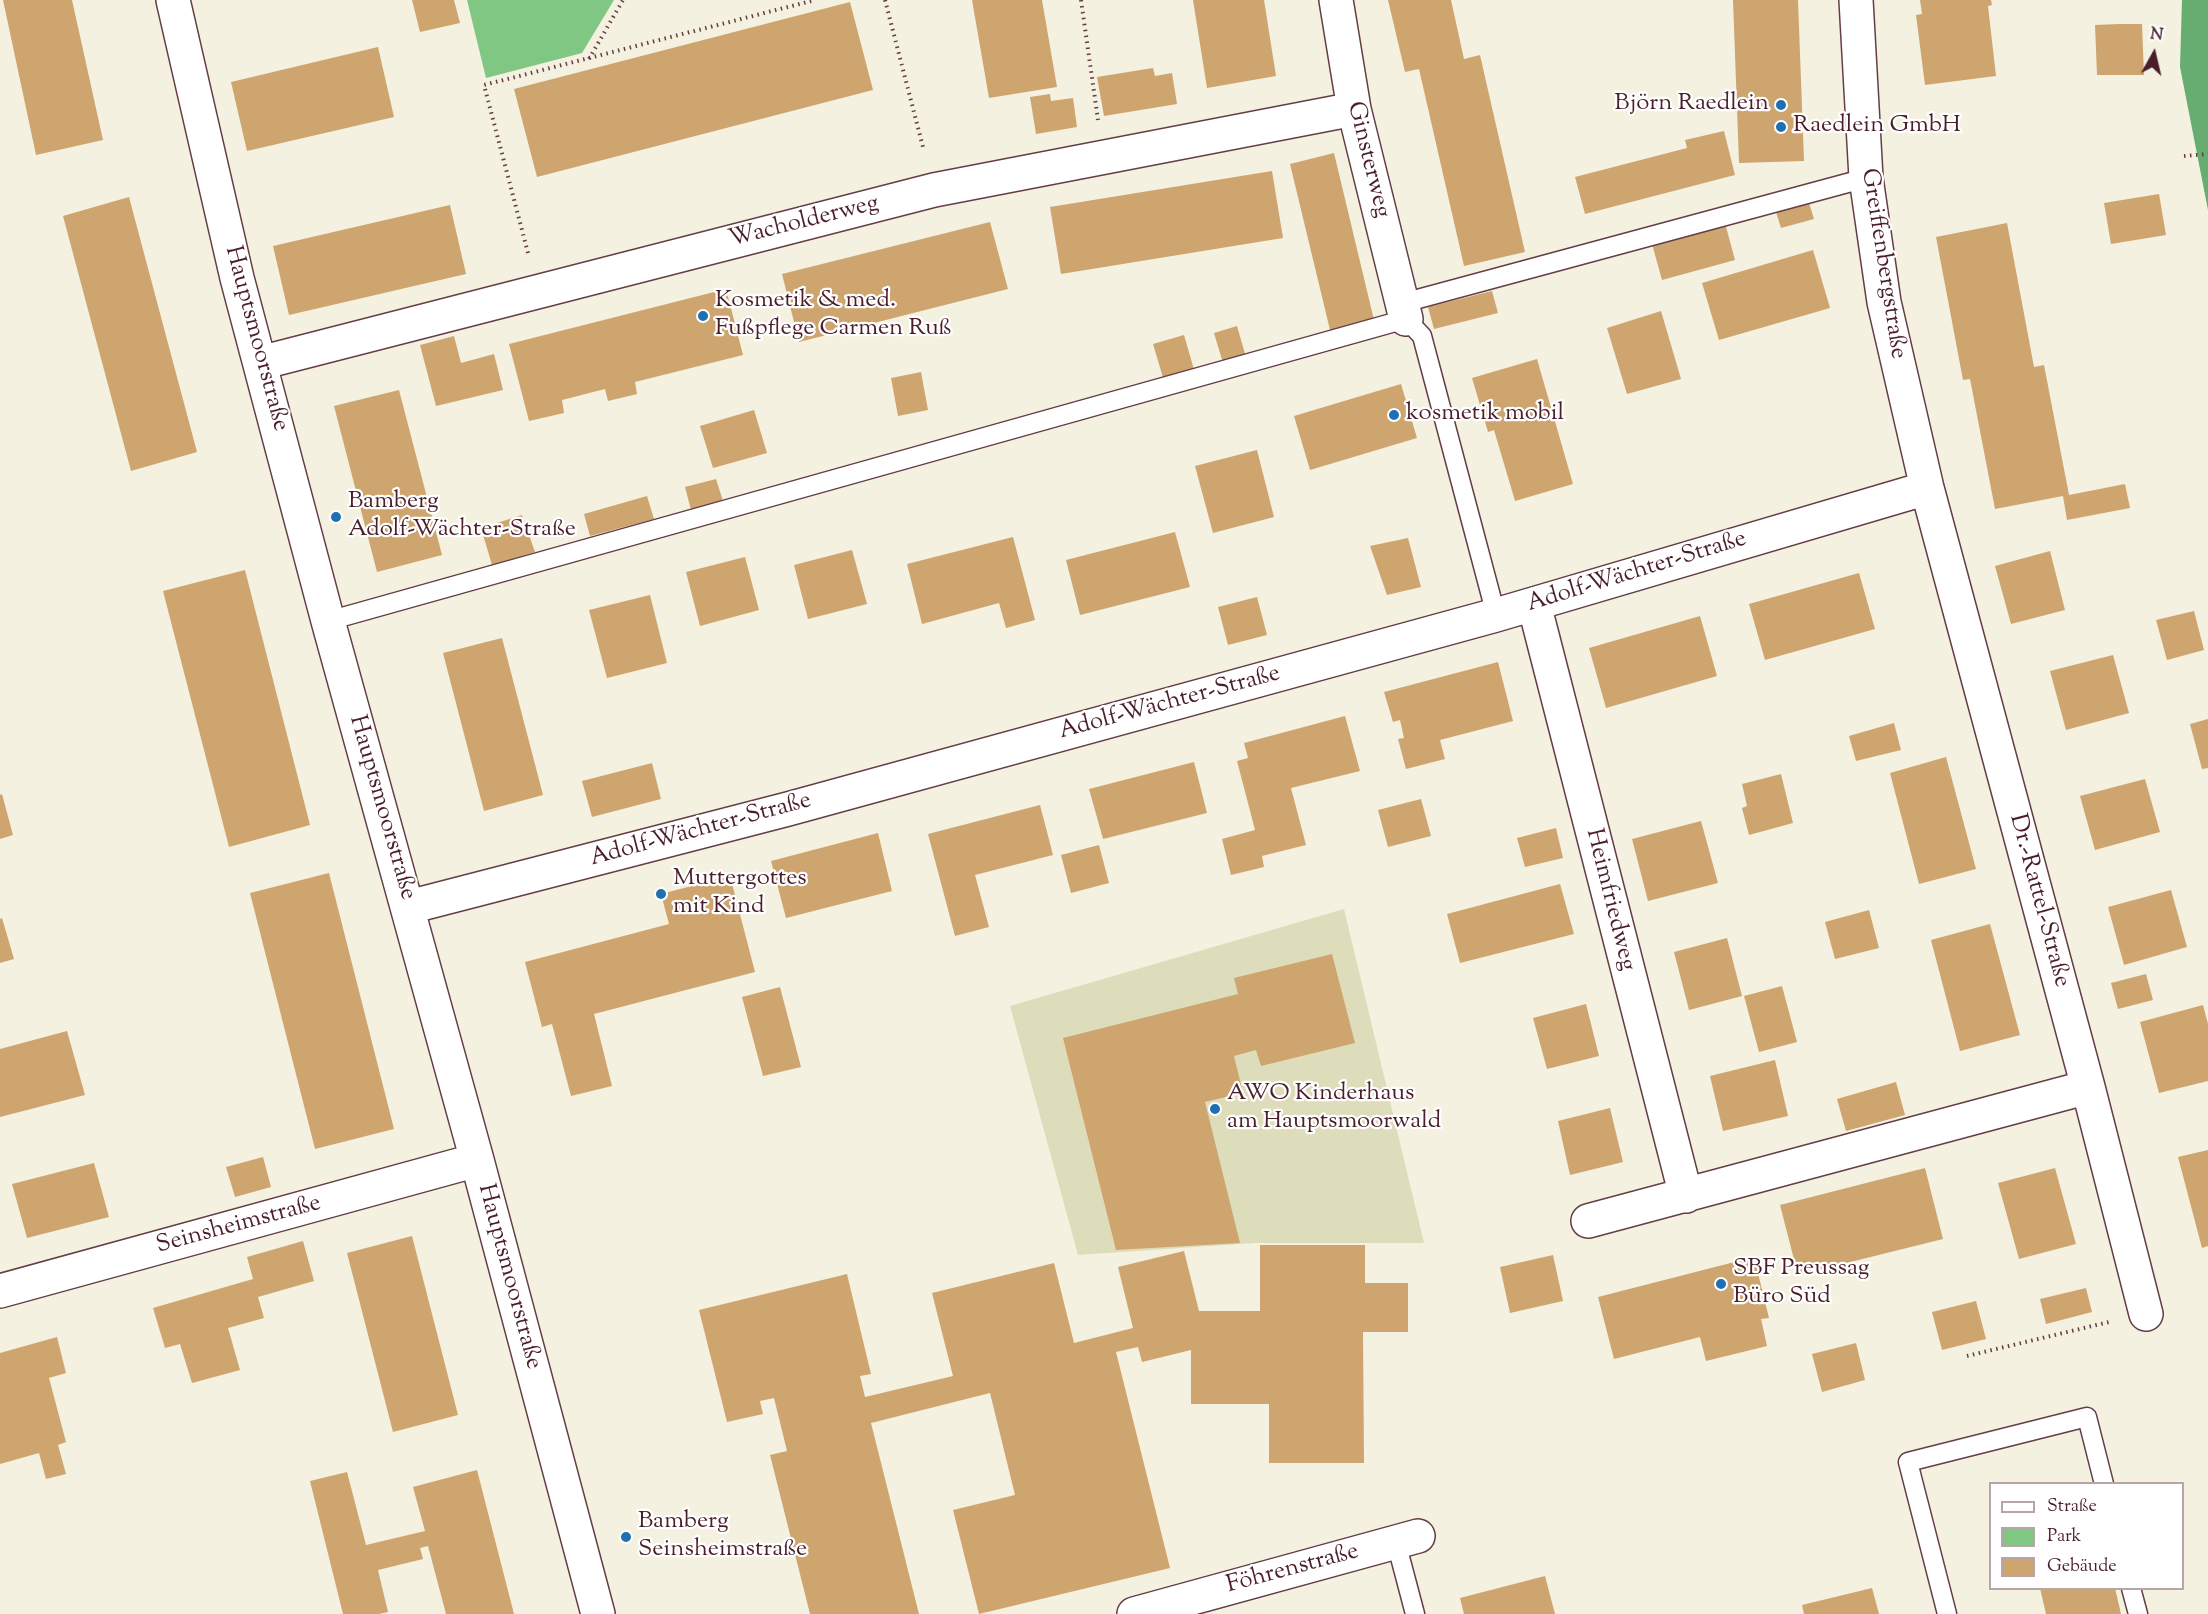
<!DOCTYPE html>
<meta charset="utf-8">
<style>
body{margin:0}
#map{position:relative;width:2208px;height:1614px;overflow:hidden;background:#f4f1e1;font-family:"Sorts Mill Goudy",serif}
canvas{display:block}
.legend{position:absolute;left:1989px;top:1482px;width:195px;height:108px;box-sizing:border-box;background:#fff;border:2px solid #b7a5aa;margin:0;padding:8px 10px;list-style:none;font-size:18px;color:#4a1f2b}
.legend li{display:flex;align-items:center;gap:12px;height:30px}
.legend b{width:30px;border:2px solid #b7a5aa}
.north{position:absolute;left:2124px;top:24px;width:60px;height:60px;-webkit-text-stroke:4px #fff;paint-order:stroke;rotate:8deg;font-size:16px;font-weight:700;line-height:24px;text-align:center;color:#4a1f2b}
.north::after{content:'';display:block;margin:auto;width:21px;height:27px;background:#4a1f2b;clip-path:polygon(50% 0,100% 100%,50% 72%,0 100%)}
</style>
<div id="map">
<canvas width="2208" height="1614"></canvas>
<ul class="legend">
<li><b style="height:8px;background:#fff"></b>Straße</li>
<li><b style="height:16px;background:#7fc783"></b>Park</li>
<li><b style="height:16px;background:#cea56e"></b>Gebäude</li>
</ul>
<div class="north">N</div>
</div>
<script>
const ctx = document.querySelector('canvas').getContext('2d');
ctx.lineJoin = 'round';
function paint(path, color) { ctx.fillStyle = color; ctx.fill(path, 'evenodd'); }
function stroke(path, color, width, dash) { ctx.strokeStyle = color; ctx.lineWidth = width; ctx.lineCap = dash ? 'butt' : 'round'; ctx.setLineDash(dash || []); ctx.stroke(path); }
function write(font, color, halo, rows, align = 'center') {
  ctx.font = font + ' "Sorts Mill Goudy",serif'; ctx.lineWidth = 4.5; ctx.setLineDash([]); ctx.textBaseline = 'middle'; ctx.strokeStyle = halo; ctx.fillStyle = color; for (const [text, x, y, turn = 0] of rows) {
    ctx.save(); ctx.translate(x, y); ctx.rotate((+turn || 0) * Math.PI / 180); ctx.textAlign = isNaN(turn) ? turn : align; if (halo) ctx.strokeText(text, 0, 0); ctx.fillText(text, 0, 0); ctx.restore();
  }
}
paint(new Path2D(`
 M1344 909 1424 1243H1255L1078 1255 1010 1006Z`), '#deddbb');
paint(new Path2D(`
 M467 0H614L582 53 486 78Z`), '#7fc783');
paint(new Path2D(`
 M2182 0H2208V210L2180 67Z`), '#67ac71');
paint(new Path2D(`
 M3 0H72L103 140 36 155Z
 M412 0H454L460 23 420 32Z
 M972 0H1042L1057 87 989 98Z
 M1193 0H1264L1276 76 1207 88Z
 M1388 0H1451L1464 59 1480 55 1525 252 1464 266 1419 69 1405 72Z
 M1733 0H1798L1804 161 1739 163Z
 M1920 0H1991L1992 5 1988 6 1996 76 1925 85 1916 15 1922 14Z
 M850 2 873 90 537 177 514 89Z
 M2119 24H2142L2144 75H2097L2095 25Z
 M378 47 394 117 247 151 231 82Z
 M1153 68 1155 76 1172 73 1177 104 1104 116 1097 77Z
 M1050 94 1051 101 1073 98 1077 127 1036 134 1030 97Z
 M1724 131 1735 175 1585 214 1575 177 1687 148 1685 140Z
 M1334 153 1374 320 1330 330 1290 164Z
 M1272 171 1283 238 1061 274 1050 207Z
 M2159 194 2166 235 2111 244 2104 203Z
 M129 197 197 452 131 471 63 216Z
 M1809 203 1814 219 1781 228 1776 212Z
 M450 205 466 274 289 315 273 246Z
 M990 222 1008 289 799 342 782 274Z
 M1725 223 1735 260 1662 280 1652 244Z
 M2007 223 2034 367 2044 365 2069 495 2125 484 2130 508 2067 520 2063 496 1995 509 1970 379 1963 380 1936 237Z
 M1813 250 1830 308 1719 340 1702 283Z
 M726 289 743 355 635 382 637 394 608 401 605 389 562 400 564 413 529 421 509 344Z
 M1492 291 1498 313 1434 329 1428 307Z
 M1661 311 1681 379 1627 394 1607 328Z
 M1237 326 1246 357 1223 363 1214 333Z
 M1184 335 1195 373 1164 381 1153 344Z
 M454 336 461 363 494 354 503 390 436 406 420 345Z
 M1537 359 1573 484 1515 501 1494 430 1488 432 1472 378Z
 M921 372 928 410 898 416 891 378Z
 M1401 384 1417 438 1310 470 1294 416Z
 M399 390 442 555 377 572 334 406Z
 M754 410 767 453 713 468 700 426Z
 M1257 450 1274 517 1213 533 1195 466Z
 M716 479 723 501 691 510 685 487Z
 M647 496 654 519 590 536 584 514Z
 M522 515 535 552 492 565 481 528Z
 M1175 532 1190 587 1080 615 1066 560Z
 M1013 537 1035 620 1006 628 999 603 922 624 907 564Z
 M1408 538 1421 587 1387 595 1370 546Z
 M852 550 867 604 808 619 794 565Z
 M2050 551 2065 610 2011 624 1995 566Z
 M745 557 759 610 700 626 686 572Z
 M245 570 310 825 229 847 163 591Z
 M1859 573 1875 629 1765 660 1749 604Z
 M650 595 667 663 607 678 589 610Z
 M1257 597 1267 635 1228 645 1218 607Z
 M2194 611 2204 650 2167 660 2156 620Z
 M1700 616 1717 676 1606 708 1589 648Z
 M502 638 543 795 484 811 443 653Z
 M2113 655 2129 713 2066 730 2050 671Z
 M1498 662 1513 721 1440 740 1445 759 1406 769 1398 739 1404 738 1400 720 1393 722 1384 692Z
 M1345 716 1360 771 1291 788 1306 845 1262 856 1264 867 1231 875 1222 839 1255 830 1237 761 1248 758 1244 743Z
 M2208 719V768L2202 769 2190 724Z
 M1894 723 1901 750 1856 761 1849 736Z
 M1946 757 1976 869 1919 884 1890 773Z
 M1194 762 1207 813 1103 839 1089 789Z
 M652 763 661 799 592 817 582 781Z
 M1781 774 1793 823 1749 835 1742 808 1747 806 1742 784Z
 M2145 779 2160 832 2095 850 2080 796Z
 M2 794 13 835 0 839V795Z
 M1421 799 1431 836 1388 847 1378 810Z
 M1040 805 1053 855 975 875 989 927 955 936 928 834Z
 M1701 821 1718 883 1648 901 1632 839Z
 M1556 828 1563 858 1525 867 1517 838Z
 M878 833 892 891 786 918 771 861Z
 M1099 845 1109 883 1071 893 1061 855Z
 M329 873 394 1129 315 1149 250 893Z
 M730 876 755 972 594 1014 612 1086 571 1096 552 1024 542 1027 525 962 669 924 661 894Z
 M1560 884 1574 934 1460 963 1447 914Z
 M2171 890 2187 947 2124 965 2108 907Z
 M1869 910 1879 948 1835 959 1825 922Z
 M2 918 14 959 0 963V919Z
 M1990 924 2020 1035 1960 1051 1931 940Z
 M1727 938 1742 996 1689 1010 1674 952Z
 M1332 954 1355 1043 1261 1066 1256 1050 1234 1056 1243 1093 1205 1102 1240 1243 1116 1250 1063 1038 1238 994 1234 978Z
 M2146 974 2153 1000 2118 1009 2111 983Z
 M1782 986 1797 1042 1759 1052 1744 996Z
 M780 987 801 1067 763 1076 742 997Z
 M1586 1004 1599 1056 1547 1069 1533 1018Z
 M2203 1005 2208 1024V1081L2159 1093 2140 1022Z
 M67 1031 85 1095 0 1117V1049Z
 M1775 1060 1788 1116 1723 1131 1710 1076Z
 M1896 1082 1905 1115 1846 1131 1837 1099Z
 M1610 1108 1623 1162 1570 1175 1558 1121Z
 M2208 1150V1246L2202 1248 2178 1157Z
 M263 1157 271 1187 235 1197 226 1167Z
 M94 1163 109 1217 27 1238 12 1184Z
 M1925 1168 1943 1239 1798 1275 1780 1205Z
 M2055 1168 2076 1244 2019 1259 1998 1183Z
 M412 1236 458 1415 393 1432 347 1253Z
 M303 1241 314 1281 258 1297 264 1318 228 1328 240 1370 192 1383 180 1344 165 1348 153 1308 253 1279 247 1257Z
 M1260 1245H1365V1283H1408V1332H1363L1364 1463H1269V1404H1191V1350L1142 1362 1138 1347 1116 1352 1170 1568 979 1614 953 1510 1015 1495 990 1393 871 1423 919 1614H810L770 1455 787 1451 774 1398 760 1401 763 1414 727 1422 699 1310 847 1274 871 1374 860 1376 865 1397 953 1376 932 1293 1054 1263 1074 1343 1133 1328 1118 1267 1184 1251 1199 1311H1260Z
 M1553 1255 1563 1301 1510 1313 1500 1267Z
 M1754 1257 1769 1318 1761 1319 1767 1346 1706 1361 1700 1337 1614 1359 1598 1297Z
 M2086 1288 2092 1312 2046 1324 2040 1299Z
 M1976 1301 1986 1339 1942 1350 1932 1312Z
 M57 1337 66 1373 49 1378 66 1442 58 1445 66 1474 46 1479 39 1453 0 1464V1353Z
 M1856 1343 1865 1380 1822 1392 1812 1354Z
 M477 1470 514 1614H446L428 1546 420 1548 423 1559 378 1570 388 1612 379 1614H343L310 1481 347 1472 366 1545 425 1531 413 1487Z
 M1545 1576 1555 1614H1464L1460 1598Z
 M1872 1588 1879 1614H1804L1802 1605Z
 M2040 1588H2115L2121 1614H2046Z`), '#cea56e');
const service = new Path2D(`
 M1403 303 1866 178
 M328 621 1406 319 1422 336 1496 615
 M1396 1542 1415 1614
 M2131 1588 2138 1614
 M1947 1614 1908 1462 2087 1417 2104 1484`);
const minor = new Path2D(`
 M173 0 237 278 328 621 477 1160 598 1614
 M1336 0 1354 109 1406 319
 M1856 0 1866 178 1884 302 1927 488 2088 1087 2146 1314
 M260 363 934 190 1354 109
 M1534 604 1686 1196
 M409 907 788 809 1496 615 1927 488
 M1588 1221 2088 1087
 M0 1291 477 1160
 M1134 1614 1418 1536`);
stroke(service, '#643e46', 21);
stroke(minor, '#643e46', 36);
stroke(new Path2D(`
 M885 0 924 151
 M1081 0 1098 120
 M589 59 623 0
 M2184 156 2208 154
 M528 253 484 85 815 0
 M1967 1356 2109 1322`), '#643e46', 4, [1.5, 4.5]);
stroke(service, '#fff', 18);
stroke(minor, '#fff', 33);
for (const [x, y, r, color] of [
 [1781,105,6,"#1f6fb2"],
 [1781,127,6,"#1f6fb2"],
 [703,316,6,"#1f6fb2"],
 [1394,415,6,"#1f6fb2"],
 [336,517,6,"#1f6fb2"],
 [661,894,6,"#1f6fb2"],
 [1215,1109,6,"#1f6fb2"],
 [1721,1284,6,"#1f6fb2"],
 [626,1537,6,"#1f6fb2"]
]) { const dot = new Path2D(); dot.arc(x, y, r, 0, 2 * Math.PI); ctx.fillStyle = color; ctx.fill(dot); stroke(dot, '#fff', 2); }
write('24px', '#4a1f2b', '#fff', [
 ["Björn Raedlein",1769,105,"right"],
 ["Raedlein GmbH",1793,127],
 ["Kosmetik & med.",715,302],
 ["Fußpflege Carmen Ruß",715,330],
 ["kosmetik mobil",1406,415],
 ["Bamberg",348,503],
 ["Adolf-Wächter-Straße",348,531],
 ["Muttergottes",673,880],
 ["mit Kind",673,908],
 ["AWO Kinderhaus",1227,1095],
 ["am Hauptsmoorwald",1227,1123],
 ["SBF Preussag",1733,1270],
 ["Büro Süd",1733,1298],
 ["Bamberg",638,1523],
 ["Seinsheimstraße",638,1551]
], 'left');
write('24px', '#4a1f2b', '#fff', [
 ["Ginsterweg",1367,160,76],
 ["Wacholderweg",804,223,-14],
 ["Greiffenbergstraße",1882,264,81],
 ["Hauptsmoorstraße",255,339,75],
 ["Adolf-Wächter-Straße",1637,573,-17],
 ["Adolf-Wächter-Straße",1170,704,-15],
 ["Hauptsmoorstraße",381,808,74],
 ["Adolf-Wächter-Straße",701,831,-15],
 ["Heimfriedweg",1609,900,76],
 ["Dr.-Rattel-Straße",2038,901,75],
 ["Seinsheimstraße",239,1226,-15],
 ["Hauptsmoorstraße",508,1277,75],
 ["Föhrenstraße",1293,1570,-15]
]);
</script>
